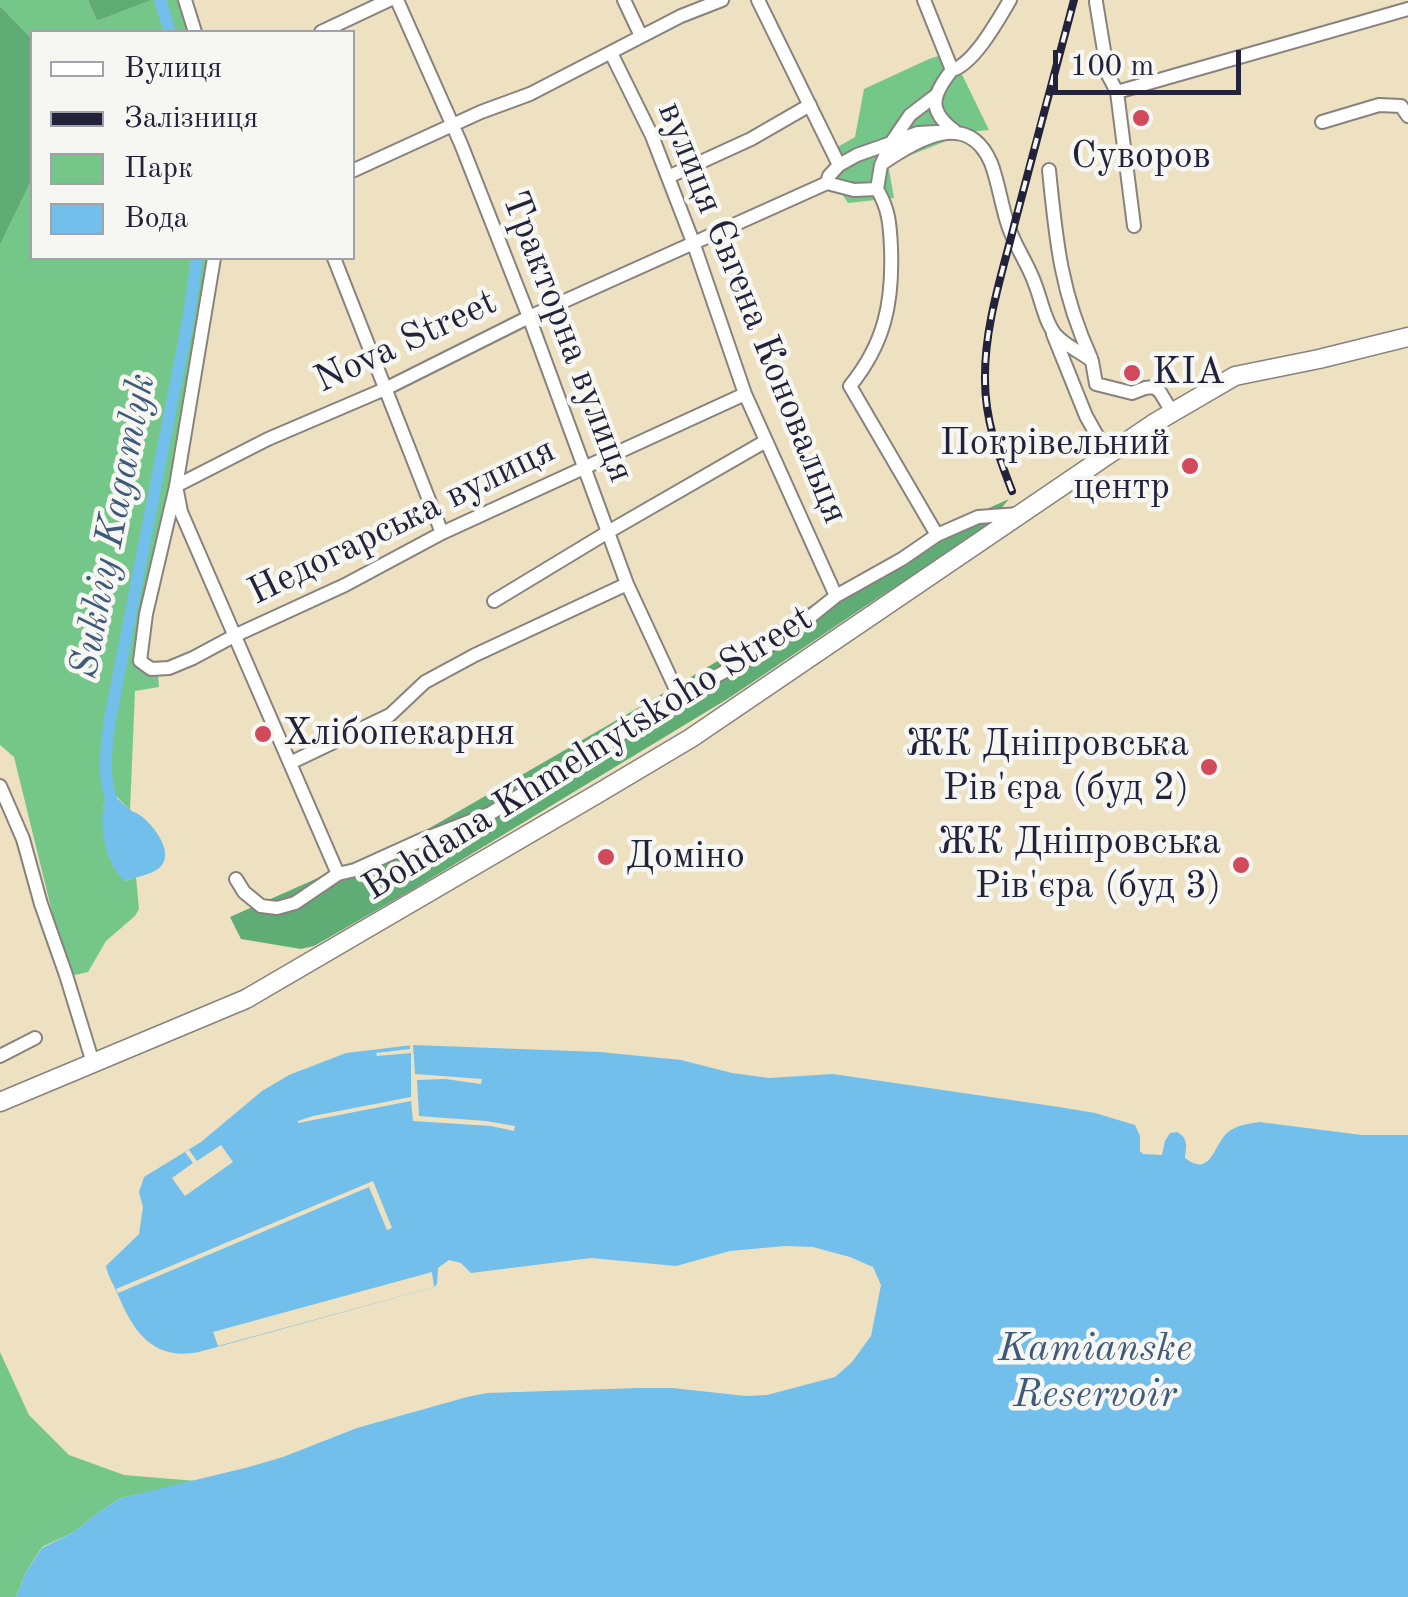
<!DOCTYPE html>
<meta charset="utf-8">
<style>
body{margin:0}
#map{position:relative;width:1408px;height:1597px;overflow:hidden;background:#ede1c1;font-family:"Old Standard TT",serif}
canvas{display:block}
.legend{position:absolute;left:30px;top:30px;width:325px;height:230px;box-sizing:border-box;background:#f6f6f2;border:2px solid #a1a1a9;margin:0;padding:12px 18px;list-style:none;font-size:30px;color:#22223b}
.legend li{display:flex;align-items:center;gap:20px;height:50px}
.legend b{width:50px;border:2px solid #a1a1a9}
.scale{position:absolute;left:1053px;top:50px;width:188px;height:45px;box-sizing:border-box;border:5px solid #22223b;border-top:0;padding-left:12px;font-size:30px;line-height:35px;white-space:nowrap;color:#22223b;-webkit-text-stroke:8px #f6f6f2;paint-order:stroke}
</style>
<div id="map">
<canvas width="1408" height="1597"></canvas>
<ul class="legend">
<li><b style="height:12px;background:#fff"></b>Вулиця</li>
<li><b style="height:12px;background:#22223b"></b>Залізниця</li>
<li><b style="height:28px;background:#75c789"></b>Парк</li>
<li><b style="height:28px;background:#72bfec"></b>Вода</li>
</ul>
<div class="scale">100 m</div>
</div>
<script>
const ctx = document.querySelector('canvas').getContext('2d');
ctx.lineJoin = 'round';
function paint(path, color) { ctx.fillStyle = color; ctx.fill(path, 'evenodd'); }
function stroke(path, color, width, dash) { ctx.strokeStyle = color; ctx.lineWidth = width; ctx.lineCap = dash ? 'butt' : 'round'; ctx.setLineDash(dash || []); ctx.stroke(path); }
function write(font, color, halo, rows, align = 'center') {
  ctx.font = font + ' "Old Standard TT",serif'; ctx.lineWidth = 9; ctx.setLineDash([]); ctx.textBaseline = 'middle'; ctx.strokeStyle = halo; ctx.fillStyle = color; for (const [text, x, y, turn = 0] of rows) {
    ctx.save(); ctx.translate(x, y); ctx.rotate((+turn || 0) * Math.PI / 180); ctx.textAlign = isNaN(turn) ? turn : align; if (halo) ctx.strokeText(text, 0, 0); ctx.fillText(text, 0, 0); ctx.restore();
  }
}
paint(new Path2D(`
 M0 0H88L97 21 152 0H178L189 32H32V39L0 6Z
 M951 52 989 130 969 132 888 164 894 198 848 203 840 191 829 152 855 137 864 89 929 59Z
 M32 179V258H209L184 413 135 663 158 674 159 687 135 691 130 810 117 797 104 802C102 834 104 856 125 881L136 877 139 909 135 916 106 941 88 972 75 975 66 969 14 757 0 745V245Z
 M0 1352 29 1415 69 1455 124 1475 196 1481 121 1498 99 1512 74 1532 42 1547 26 1572 16 1597H0Z`), '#75c789');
paint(new Path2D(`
 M88 0H152L97 21Z
 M0 6 32 39V179L0 245Z
 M1009 499 983 530 864 607 729 698 412 890 314 946 301 949 241 939 230 917 428 829 669 690 931 534Z`), '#60ac75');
paint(new Path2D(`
 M107 793C117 796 119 801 127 807 138 816 129 808 141 816 153 825 173 850 162 865 156 874 135 877 125 881 103 862 97 820 107 793Z
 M413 1045 600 1052 681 1060 732 1073 769 1078 833 1074 1059 1107 1095 1113 1135 1125 1140 1136V1151L1143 1154 1162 1155 1165 1141 1170 1133 1177 1132C1189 1139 1186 1146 1185 1158 1211 1178 1213 1146 1227 1133 1236 1125 1248 1124 1259 1122L1362 1135H1408V1597H16L26 1572 42 1548 74 1532 99 1512 121 1498 249 1467 283 1457 357 1428 467 1397 487 1393 639 1388H672L746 1396 767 1395 835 1377 852 1362 871 1336 881 1285 873 1267 850 1257 813 1247 785 1246 730 1251 676 1266 591 1258 471 1273 461 1263 449 1260 438 1268 437 1284 434 1287 199 1352C154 1361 134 1333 118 1295 114 1285 108 1277 106 1266L139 1234 143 1207 139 1192 144 1177 201 1142 262 1091 289 1075 346 1053Z`), '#72bfec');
paint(new Path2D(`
 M410 1045H413L415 1074 482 1079 481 1084 445 1079 417 1080 419 1116 486 1121 515 1126 514 1131 491 1126 413 1121 411 1101 298 1123V1121L313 1116 411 1097V1053L377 1056 376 1053 410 1049Z
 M221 1145 233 1162 185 1196 172 1178 193 1163 185 1152 189 1150 197 1161Z
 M373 1181 392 1228 387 1230 369 1187 118 1293 116 1289Z
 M432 1272 434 1287 218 1346 213 1332Z`), '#ede1c1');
stroke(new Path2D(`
 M160 0 170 32
 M113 805C102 777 106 748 110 719L189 315 197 258`), '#72bfec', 12);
const minor = new Path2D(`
 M185 0 195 32
 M397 0 461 144 529 317 627 584 679 696
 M624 0 641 36
 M758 0 839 165
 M924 0 952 70
 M1096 2 1108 75 1117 92 1134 226
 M321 32 389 0
 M611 53 652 136 693 242 745 394 836 596
 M1117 92 1408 9
 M1322 122 1379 105 1401 106 1408 116
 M883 163C918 139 968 109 991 163 998 181 1001 203 1007 222 1013 244 1028 263 1035 284 1041 299 1045 322 1055 334 1065 346 1080 351 1092 361L1096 384 1132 393 1145 388 1154 387 1160 392 1172 412
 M1049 170C1056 241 1061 293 1091 358
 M352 171 481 112 530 94 681 16 722 0
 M668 177 751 139 810 105
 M827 183 829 176 839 165 857 155 891 143 910 115 935 96
 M877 189C889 209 890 225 891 248 893 302 885 343 850 386L937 535
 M214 258 176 486 181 512 338 874
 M334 258 442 533
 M1053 334 1086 416 1108 455
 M745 394 442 533 345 585 234 636 193 658 169 668 151 669 140 661 146 614 176 486 268 439 385 389 529 317 827 183 854 190 877 189 881 165 891 143 918 133 955 131C926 110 933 94 952 70 974 64 998 20 1010 0
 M494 601 608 532 766 441
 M290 763 390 715 425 682 475 655 627 584
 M0 786 23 839 41 904 66 975 93 1063
 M236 879 244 892 261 906 277 908 295 903 338 874 355 870 419 841 491 813 639 723 679 696 750 658 795 629 836 596 902 559 937 535 978 517 1019 514
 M0 1056 35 1038`);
const major = new Path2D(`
 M0 1102 246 999 597 794 691 738 1156 422 1235 376 1319 359 1408 337`);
stroke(minor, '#88827e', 16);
stroke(major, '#88827e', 21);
stroke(minor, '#fff', 12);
stroke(major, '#fff', 18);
const rail = new Path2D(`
 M1012 491C998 455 985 420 985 380 984 327 1002 274 1015 222 1034 148 1054 74 1074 0`);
stroke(rail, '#22223b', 8);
stroke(rail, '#f6f6f2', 4, [11]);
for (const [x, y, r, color] of [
 [1141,118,10,"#d1495b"],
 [1132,373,10,"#d1495b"],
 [1190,466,10,"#d1495b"],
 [263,734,10,"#d1495b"],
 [1209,767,10,"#d1495b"],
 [606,857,10,"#d1495b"],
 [1241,865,10,"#d1495b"]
]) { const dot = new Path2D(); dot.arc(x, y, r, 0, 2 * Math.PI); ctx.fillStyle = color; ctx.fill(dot); stroke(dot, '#f6f6f2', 4); }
write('38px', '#22223b', '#f6f6f2', [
 ["Суворов",1141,157,"center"],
 ["KIA",1152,373],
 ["Покрівельний",1170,444,"right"],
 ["центр",1170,488,"right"],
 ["Хлібопекарня",283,734],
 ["ЖК Дніпровська",1189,745,"right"],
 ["Рів'єра (буд 2)",1189,789,"right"],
 ["ЖК Дніпровська",1221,843,"right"],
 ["Рів'єра (буд 3)",1221,887,"right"],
 ["Доміно",626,857]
], 'left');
write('38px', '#22223b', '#f6f6f2', [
 ["вулиця Євгена Коновальця",752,313,68],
 ["Тракторна вулиця",567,337,69],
 ["Nova Street",406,342,-25],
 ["Недогарська вулиця",402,522,-26],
 ["Bohdana Khmelnytskoho Street",588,754,-32]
]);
write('italic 40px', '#3e5979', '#f6f6f2', [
 ["Sukhiy Kagamlyk",114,526,-79],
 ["Kamianske",1095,1350],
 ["Reservoir",1095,1396]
]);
</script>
